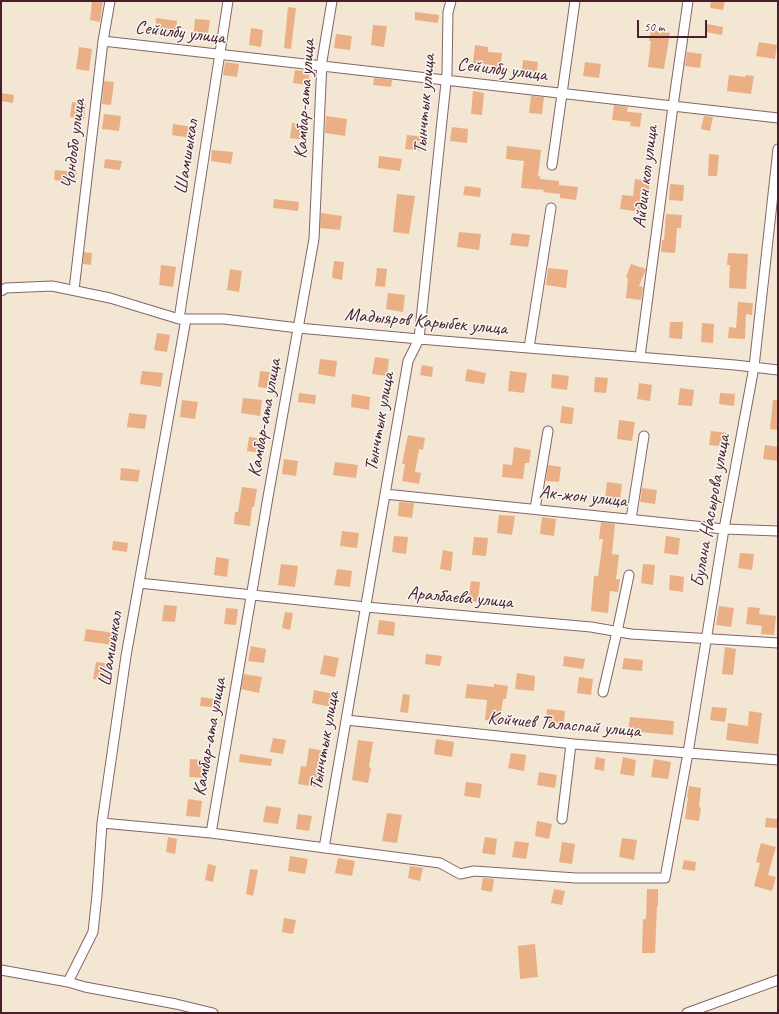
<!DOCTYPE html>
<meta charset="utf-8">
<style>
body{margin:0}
#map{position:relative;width:779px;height:1014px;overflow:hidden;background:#f3e7d3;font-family:Caveat,sans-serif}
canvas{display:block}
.frame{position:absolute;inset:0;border:2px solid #4a1f2b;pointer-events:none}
.scale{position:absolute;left:637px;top:20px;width:70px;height:18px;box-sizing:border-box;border:2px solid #4a1f2b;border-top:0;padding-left:5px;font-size:12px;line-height:14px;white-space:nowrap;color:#4a1f2b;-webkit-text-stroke:3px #f6f6f2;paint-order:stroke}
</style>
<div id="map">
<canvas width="779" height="1014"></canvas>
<div class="frame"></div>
<div class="scale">50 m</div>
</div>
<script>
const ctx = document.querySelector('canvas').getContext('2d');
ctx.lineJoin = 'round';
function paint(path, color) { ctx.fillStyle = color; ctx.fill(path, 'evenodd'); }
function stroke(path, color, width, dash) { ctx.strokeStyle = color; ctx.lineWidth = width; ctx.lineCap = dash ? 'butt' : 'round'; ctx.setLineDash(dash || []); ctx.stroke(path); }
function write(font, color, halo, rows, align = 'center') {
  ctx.font = font + ' Caveat,sans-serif'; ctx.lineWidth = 3; ctx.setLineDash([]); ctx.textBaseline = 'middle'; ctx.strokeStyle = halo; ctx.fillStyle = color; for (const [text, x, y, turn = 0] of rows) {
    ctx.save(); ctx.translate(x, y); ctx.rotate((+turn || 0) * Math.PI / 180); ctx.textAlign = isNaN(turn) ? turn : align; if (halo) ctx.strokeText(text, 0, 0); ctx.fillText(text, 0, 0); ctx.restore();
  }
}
paint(new Path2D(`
 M92 1H103L100 22 90 20Z
 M711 1H725L723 10 710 8Z
 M288 7 296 8 291 49 284 48Z
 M415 12 439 15 438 23 415 20Z
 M156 18 177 21 175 36 155 34Z
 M195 19 210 20 207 40 193 39Z
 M707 24 723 27 722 35 706 32Z
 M373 25 387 26 384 47 371 45Z
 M251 28 263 30 261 47 249 45Z
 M651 30 670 33 664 69 648 67 651 41H649Z
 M336 34 352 36 350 50 334 48Z
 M759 42 777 45 775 59 756 56Z
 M475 45 488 47V52L502 53 500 68 492 67V65L473 63Z
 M79 47 92 49 89 71 76 69Z
 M687 52 702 54 700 68 685 66Z
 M523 60 538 62 537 72 522 71Z
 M225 62 239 64 237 77 223 75Z
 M585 62 601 64 599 78 583 76Z
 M295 70 310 72 308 85 293 83Z
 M729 75 745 77 746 75 754 76 751 94 727 91Z
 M374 78 392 80 391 87 373 85Z
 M104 81 114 82 111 105 102 104Z
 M473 91 484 93 482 115 471 114Z
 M1 93 14 95 13 103 1 101Z
 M531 96 544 97 542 114 529 113Z
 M72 102 86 104 84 119 70 117Z
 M614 105 628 107 627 112 642 113 640 127 630 126 631 122 612 120Z
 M104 114 121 116 119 131 102 129Z
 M326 116 347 119 345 136 325 133Z
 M704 116 713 117 710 131 701 129Z
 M292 123 307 125 305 140 290 138Z
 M173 124 193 127 192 138 172 135Z
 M452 127 468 129 467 143 450 141Z
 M407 135 427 137 425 151 405 149Z
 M507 146 541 150 538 176H540V179L559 181V185L578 187 576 200 560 198V194L543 192 544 190 521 188 524 161 506 159Z
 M212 150 233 152 231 164 211 161Z
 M709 154 719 155 717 176H708Z
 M379 156 402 159 400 171 378 168Z
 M105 159 122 161 120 170 104 168Z
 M55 170 77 172 75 183 54 180Z
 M635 179 650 181 648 198 643 197 641 212 620 209 622 195 633 196Z
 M670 184 684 185 683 201 669 200Z
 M465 186 481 188 480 197 463 195Z
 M397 194 415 196 409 234 393 232Z
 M274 199 299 202 298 211 273 208Z
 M321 213 342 216 340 230 320 228Z
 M666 214 682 215 681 228H677L675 253 661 252 662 240H664Z
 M459 232 481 234 479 250 457 247Z
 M512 233 530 235 528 247 510 245Z
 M84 252 92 253 91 265 83 264Z
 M728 253 748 254 746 289 729 288 730 265H727Z
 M334 261 344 262 342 280 332 278Z
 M631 264 646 269 639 286 643 287 641 300 626 298 628 278 626 277Z
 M161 265 176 267 173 287 159 285Z
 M377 268 387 269 385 287 375 286Z
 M548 268 568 270 566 288 546 285Z
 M230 269 242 271 239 292 227 290Z
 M388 293 405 295 403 312 386 309Z
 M738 302 753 303 752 315 746 314 745 339 728 338 729 327 736 328Z
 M670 322H683L682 339 669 338Z
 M702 323 714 324 713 343 701 342Z
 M157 333 170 335 167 352 154 350Z
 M375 357 389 359 387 376 372 374Z
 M320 359 337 361 335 377 318 374Z
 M422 365 433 367 432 377 420 375Z
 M467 369 486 373 484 384 465 381Z
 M142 371 163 373 161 387 140 384Z
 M260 371 276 373 274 389 258 387Z
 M510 371 527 373 524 393 508 391Z
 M552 374 569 376 567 390 551 388Z
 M595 377 608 378 606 393 594 392Z
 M639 383 652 385 650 401 637 399Z
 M680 388 694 390 692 406 678 405Z
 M299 393 316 395 315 404 298 402Z
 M720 393 735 394 734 406 719 404Z
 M352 394 370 397 369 410 351 407Z
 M243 398 262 400 260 416 241 413Z
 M182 400 198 402 195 419 180 417Z
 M773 400H778V430L770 429Z
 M562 406 574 408 572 424 560 423Z
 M129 413 147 415 145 429 127 427Z
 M619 420 635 422 632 441 617 439Z
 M711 431 728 433 726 447 709 445Z
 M408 435 425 438 423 450 419 449 415 472 421 473 419 484 402 481 405 464H402Z
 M249 437 264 439 262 453 247 451Z
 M765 445 778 447V461L763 459Z
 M514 447 531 450 529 463H525L523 479 502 477 503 464 512 465Z
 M284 459 298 461 296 476 282 474Z
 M335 462 358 465 356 478 333 475Z
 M548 465 561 467 559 482 546 481Z
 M121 468 140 470 138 482 120 480Z
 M607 482 622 484 620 501 605 499Z
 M242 487 257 489 254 507H252L250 526 234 524 235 512H238Z
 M642 488 657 490 655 504 640 502Z
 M399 502 414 503 412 518 398 516Z
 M499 515 515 516 512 535 497 533Z
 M542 517 556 519 554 536 540 534Z
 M601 522 615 524 612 554 619 555 616 579H620L618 592 610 591 608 613 591 611 594 576H598L603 539H599Z
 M342 531 359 533 357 548 340 546Z
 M394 536 408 537 406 554 392 552Z
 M666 536 680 538 678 555 664 553Z
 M474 537 488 538 486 556 472 555Z
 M113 541 128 543 127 552 112 550Z
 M443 550 453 552 451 571 440 569Z
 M740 553 754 554 752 570 738 568Z
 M216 557 229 559 227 577 214 575Z
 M281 564 298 566 295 587 278 585Z
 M643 564 655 565 653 585 641 583Z
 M337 569 352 571 350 587 334 585Z
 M670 575 684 577 683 592 669 590Z
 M471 581 480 582 478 602 468 601Z
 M164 605 177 606 175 622 162 621Z
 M719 606 734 608 731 627 716 625Z
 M748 607 760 608 759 614 776 616 774 635 761 634 762 626 746 624Z
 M226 608 238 609 236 625 224 624Z
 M285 612 293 613 290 630 282 628Z
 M379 620 395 622 394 636 377 634Z
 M86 629 115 633 113 645 84 641Z
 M251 646 266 649 264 663 248 661Z
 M725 647 736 649 733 675 722 674Z
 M426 654 442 656 440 666 425 664Z
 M324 655 339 658 335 677 320 674Z
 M564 656 585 659 583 669 563 666Z
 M624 658 643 660 642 671 622 669Z
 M96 662 112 664 110 681 93 679Z
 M517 673 535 676 534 691 515 689Z
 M244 674 262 677 259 693 241 689Z
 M579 677 593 679 591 695 577 693Z
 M467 684 494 687V684L508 686 506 699H503L500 722 485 720 487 700 465 698Z
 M314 690 334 694 331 707 312 703Z
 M403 694 410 695 408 713 400 712Z
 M201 697 221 700 220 708 200 706Z
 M712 707 727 708 725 722 710 720Z
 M547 709 565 711 564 724 546 722Z
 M749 711 762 713 758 744 726 740 728 723 748 726Z
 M630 717 674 721 673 735 628 731Z
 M273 738 286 740 283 754 270 752Z
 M436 739 454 742 452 757 434 754Z
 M358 740 373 742 369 767 371 768 368 783 352 780Z
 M309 748 324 751 322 763H321L316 787 298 784 301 766 306 767Z
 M511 753 526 755 524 771 508 768Z
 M240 754 272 759 271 766 239 762Z
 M596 757 605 759 604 771 594 769Z
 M623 757 636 760 634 776 620 774Z
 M190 759 207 760 206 778 189 777Z
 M654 759 671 762 668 779 651 777Z
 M539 772 557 775 555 788 537 785Z
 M466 782 482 784 480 798 464 796Z
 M689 786 701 788 699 807 701 808 699 821 685 819 688 797H687Z
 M188 799 202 801 200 817 186 816Z
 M266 806 281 808 278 824 263 822Z
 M387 813 402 815 397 843 382 841Z
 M298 814 312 816 309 831 296 829Z
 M766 818 778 819V828L765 827Z
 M537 821 552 824 549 839 535 836Z
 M168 837 177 839 175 854 166 852Z
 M485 837 497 839 495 855 482 853Z
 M622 838 637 840 634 860 619 857Z
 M515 841 529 843 526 859 512 857Z
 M562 842 575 844 572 864 559 862Z
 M761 843 776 847 768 875 776 877 772 891 754 886 760 863 756 862Z
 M290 856 308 859 305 874 288 871Z
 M338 858 355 861 352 876 335 873Z
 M684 860 696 862 695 871 682 869Z
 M208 864 216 866 213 882 205 880Z
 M410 866 423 868 420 881 408 878Z
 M250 869 258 870 253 896 246 894Z
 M483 878 494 879 492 892 481 890Z
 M554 889 565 891 562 905 551 903Z
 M647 889H658V906H657L655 953H642L643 919H646Z
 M284 918 296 920 293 934 282 932Z
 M535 944 538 977 520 979 518 946Z`), '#eaaf84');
const minor = new Path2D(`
 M103 41 778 118
 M552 165 575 1
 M74 290 103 41 110 1
 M1 291 6 288 52 286 110 298 179 319H224L298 328 419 339 735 365 778 370
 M179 319 228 1
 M529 348 551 208
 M640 357 673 106 688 1
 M385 494 724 529 778 531
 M535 509 548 431
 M631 519 644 436
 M139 583 366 607 591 627 631 634 778 643
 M603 692 617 632 629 575
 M346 720 574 744 778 760
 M562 819 571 744
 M102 823 211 833 440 863 460 874 474 871 576 878H665L688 753 724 529 754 367 778 149
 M211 833 268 497 314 239 322 61 332 1
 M324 848 408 361 419 339 447 73 448 12 451 1
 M1 970 68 982 85 987 176 1004 213 1013
 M68 982 93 932 97 895 102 823 126 656 186 319
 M687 1013 778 980`);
stroke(minor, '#856566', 11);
stroke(minor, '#fff', 9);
write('19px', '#4a1f2b', '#f6f6f2', [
 ["Сейилбу улица",180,33,7],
 ["Сейилбу улица",502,70,7],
 ["Камбар-ата улица",305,99,-86],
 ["Тынчтык улица",425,104,-85],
 ["Чондобо улица",74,144,-83],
 ["Шамшыкал",187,157,-81],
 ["Айдин кол улица",646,177,-83],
 ["Мадыяров Карыбек улица",426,322,5],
 ["Камбар-ата улица",265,418,-80],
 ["Тынчтык улица",380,422,-80],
 ["Ак-жон улица",583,497,6],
 ["Булана Насырова улица",711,511,-80],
 ["Аралбаева улица",460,598,5],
 ["Шамшыкал",111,649,-81],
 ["Койчиев Таласпай улица",564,725,5],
 ["Камбар-ата улица",210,737,-80],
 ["Тынчтык улица",325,741,-80]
]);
</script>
